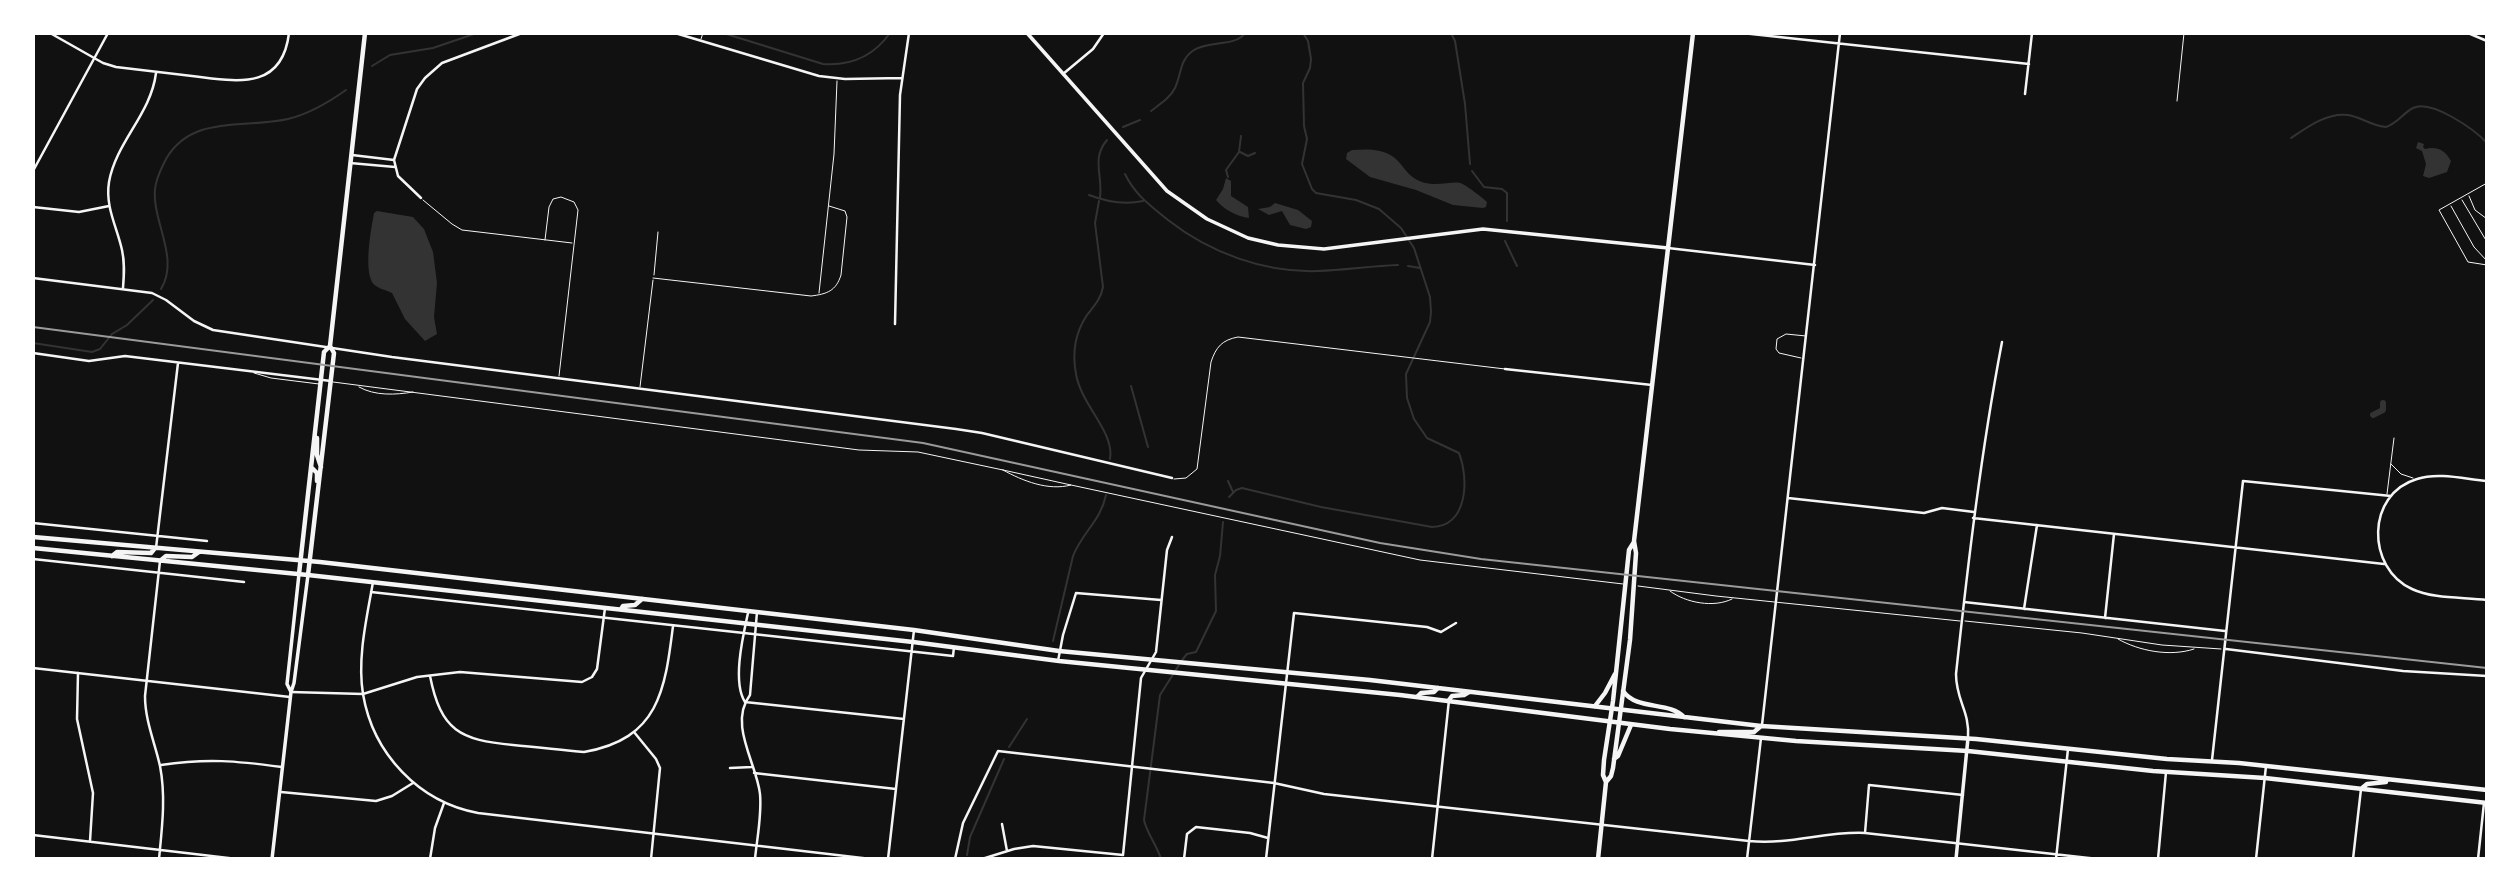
<!DOCTYPE html>
<style>
body{margin:0}
#map{position:relative;width:2520px;height:892px;overflow:hidden;background:#111;font-family:"Golos Text",sans-serif}
canvas{display:block}
.frame{position:absolute;inset:0;border:35px solid #fff;pointer-events:none}
</style>
<div id="map">
<canvas width="2520" height="892"></canvas>
<div class="frame"></div>
</div>
<script>
const ctx = document.querySelector('canvas').getContext('2d');
ctx.lineJoin = 'round';
function paint(path, color) { ctx.fillStyle = color; ctx.fill(path, 'evenodd'); }
function stroke(path, color, width, dash) { ctx.strokeStyle = color; ctx.lineWidth = width; ctx.lineCap = dash ? 'butt' : 'round'; ctx.setLineDash(dash || []); ctx.stroke(path); }
paint(new Path2D(`
 M2418 142 2424 144 2423 147 2425 149C2437 146 2445 150 2451 161L2447 172 2429 178 2423 176 2426 164 2422 151 2416 148Z
 M1352 150C1368 149 1386 148 1398 161 1406 170 1410 178 1422 182 1436 187 1452 181 1460 183 1465 184 1483 198 1487 202L1486 207 1483 208 1453 205 1416 190 1370 177 1346 159 1347 153Z
 M1226 178 1231 181V196L1248 207 1249 218C1238 217 1223 209 1216 200L1223 189Z
 M1275 203 1298 210 1312 221 1311 227 1306 229 1290 225 1282 211 1269 215 1258 209 1270 207Z
 M377 211 413 217 424 229 433 252 437 283 434 317 437 334 425 341 405 319 392 293C386 290 375 288 372 282 364 266 371 230 374 213Z`), '#333');
stroke(new Path2D(`
 M723 33 823 64C851 66 873 57 890 33
 M1451 33 1455 41 1465 104 1470 164
 M372 66 390 55 433 48 477 33
 M1151 111C1160 104 1170 98 1175 88 1182 73 1179 60 1194 50 1209 40 1236 47 1245 33
 M1123 127 1140 120
 M2291 138C2306 128 2327 112 2348 115 2361 117 2372 126 2386 127 2398 123 2403 113 2413 108 2432 99 2475 130 2487 143
 M1240 152 1248 156 1255 153
 M1472 171 1484 187 1502 189 1507 193V221
 M1125 174C1135 195 1151 206 1168 220 1210 253 1265 273 1318 271 1345 270 1371 266 1398 265
 M1228 177 1226 170 1239 152 1241 136
 M1089 195C1107 202 1124 205 1143 201
 M1100 197C1103 175 1091 159 1107 140
 M1099 201 1095 223 1103 287C1101 299 1094 306 1087 315 1075 333 1072 353 1076 374 1081 405 1115 432 1110 459
 M1505 241 1517 266
 M1408 266 1420 268
 M161 289C180 258 152 222 155 189 156 178 161 169 166 159 192 114 245 129 288 119 309 114 329 102 346 90
 M33 343 92 352 100 349 112 334 127 325 153 300
 M1131 386 1148 447
 M1228 481 1233 492
 M1229 497 1236 490 1242 488 1321 507 1432 527C1468 526 1469 479 1459 453L1427 438 1414 419 1407 398 1406 374 1430 322 1431 312 1430 297 1414 248 1401 228 1379 209 1356 200 1316 193 1312 189 1302 164 1307 139 1304 126 1303 83 1310 68 1311 59 1308 41 1303 33
 M1053 641 1073 556C1082 533 1101 520 1106 495
 M1182 660 1187 654 1196 652 1216 611 1215 575 1220 556 1223 522
 M1009 747 1027 719
 M967 855 970 837 1004 759
 M1161 859C1157 845 1147 834 1144 820L1160 695 1179 665`), '#333', 2);
stroke(new Path2D(`
 M2373 415 2383 410V403`), '#333', 6);
stroke(new Path2D(`
 M701 39 703 33
 M2177 101 2184 33
 M2487 183 2439 210 2468 262 2487 265
 M2469 196 2475 210 2487 219
 M423 200 452 224 462 230 572 243
 M2462 200 2487 242
 M2451 206 2474 247 2487 261
 M545 240 549 207 553 199 561 197 574 202 578 210 559 376
 M654 275 658 232
 M653 278 811 296C827 294 836 291 841 275L847 217 845 211 829 206
 M819 293 834 154 837 81
 M1801 358 1779 353 1776 349 1777 339 1786 334 1806 336
 M254 373 271 378 319 384
 M333 382 859 450 918 452 1003 470
 M359 387C375 396 395 395 413 392
 M640 387 653 280
 M2391 464 2401 474 2413 478
 M1003 470 1071 485C1048 491 1023 481 1003 470Z
 M1174 479 1186 478 1197 469 1211 362C1216 347 1222 340 1238 337L1505 369
 M1071 485 1420 560 1623 584
 M2387 494 2394 438
 M1638 586 1716 596 1960 621
 M1670 591C1686 603 1714 608 1732 599
 M1965 621 2082 633 2162 645 2221 649
 M2118 639C2139 651 2170 657 2194 649`), '#f5f5f5', 1);
stroke(new Path2D(`
 M50 33 103 63 116 67C141 70 167 73 192 76 235 81 282 92 289 33
 M675 33 819 76 845 79 902 78
 M1742 33 2029 64
 M2468 33 2487 41
 M1063 74 1093 49 1104 33
 M2025 94 2032 33
 M352 155 394 160
 M350 163 395 167
 M33 171 108 33
 M421 198 398 176 394 160 417 89 425 78 442 63 522 33
 M33 207 79 212 109 206
 M1668 248 1815 265
 M33 278 152 293 166 300 194 321 213 330 392 357 956 429 982 433 1172 478
 M123 288C124 275 125 263 122 250 117 227 105 207 109 182 116 142 151 114 156 73
 M895 324 900 95 909 33
 M33 353 89 361 125 356 331 381
 M1505 369 1652 385
 M2487 481C2465 479 2438 472 2417 479 2366 494 2366 568 2412 589 2433 599 2463 597 2487 600
 M1788 498 1924 513 1942 508 1974 512
 M1973 518 2384 564
 M33 523 207 541
 M156 548 178 363
 M33 559 244 582
 M373 582C367 617 357 658 363 694 373 754 419 802 478 813L871 859
 M371 592 953 656 954 647
 M1964 602 2225 631
 M2024 609 2037 525
 M2105 618 2114 534
 M2226 649 2403 671 2487 676
 M1058 661 1063 635 1076 593 1161 600
 M33 668 290 697
 M78 673 77 719 93 793 90 841
 M430 676C441 731 460 740 513 745 537 747 561 750 584 752 659 739 665 690 673 626
 M291 692 363 694 417 677 460 672 582 682 592 677 597 669 605 608
 M745 702 904 719
 M745 702C732 682 743 636 748 613
 M1762 725 1840 33
 M634 732 656 759 660 768 651 859
 M1968 738C1970 711 1956 701 1956 674 1968 563 1981 452 2002 342
 M2212 760 2243 481 2391 496
 M161 765C208 758 236 761 282 767
 M730 768 752 767
 M754 773 896 789
 M281 792 376 801 392 796 413 783
 M1002 824 1007 851
 M1865 833 1869 785 1963 795
 M33 835 237 859
 M159 859C162 828 166 797 160 766 155 743 145 721 145 696L160 561
 M430 859 435 828 444 803
 M755 859C757 838 762 815 760 794 757 764 728 724 750 695L757 612
 M888 859 914 630
 M955 859 963 823 998 751 1274 783 1324 794 1749 841C1791 845 1825 831 1865 833L2098 859
 M982 859 1014 849 1033 846 1123 855 1141 678 1156 652 1167 550 1172 537
 M1184 859 1187 834 1196 827 1250 833 1268 838
 M1266 859 1294 613 1427 627 1441 632 1456 623
 M1432 859 1449 700
 M1747 859 1761 738
 M2056 859 2068 749
 M2158 859 2166 772
 M2256 859 2266 766
 M2353 859 2361 789
 M2478 859 2484 803`), '#f5f5f5', 2.5);
stroke(new Path2D(`
 M1027 33 1167 191 1207 219 1248 238 1278 245 1324 249 1483 229 1668 248
 M1956 859 1968 738`), '#f5f5f5', 3.5);
stroke(new Path2D(`
 M291 692 287 684 299 574
 M272 859 291 692 294 683 308 575`), '#f5f5f5', 3.5);
stroke(new Path2D(`
 M317 438V455L321 467
 M311 467 317 473V481
 M299 574 324 352 330 346 365 33
 M308 575 334 353 330 346
 M1595 706 1605 693 1615 674
 M1614 759 1618 756 1631 725
 M1606 782 1611 776 1613 768 1630 640 1636 553 1634 541 1693 33
 M1598 859 1606 782 1603 775 1604 760 1613 701 1629 550 1634 542`), '#f5f5f5', 4.5);
stroke(new Path2D(`
 M33 537 320 562 914 630 1059 651 1370 680 1761 726 1976 739 2167 759 2239 763 2487 790
 M33 548 308 575 913 642 1059 661 1400 695 1670 729 1796 741 1968 751 2153 771 2265 778 2487 803
 M112 556 117 552 151 553 155 548
 M160 561 166 556 192 557 199 552
 M621 609 623 606 635 605 642 599
 M1623 691C1637 711 1669 701 1684 717
 M1418 696 1421 693 1434 692 1438 688
 M1449 700 1452 696 1464 695 1469 692
 M1719 732H1754L1761 726
 M2361 789 2367 784 2386 782`), '#f5f5f5', 4.5);
stroke(new Path2D(`
 M33 327 923 443 1380 543 1481 559 2487 668`), '#9a9a9a', 2);
</script>
